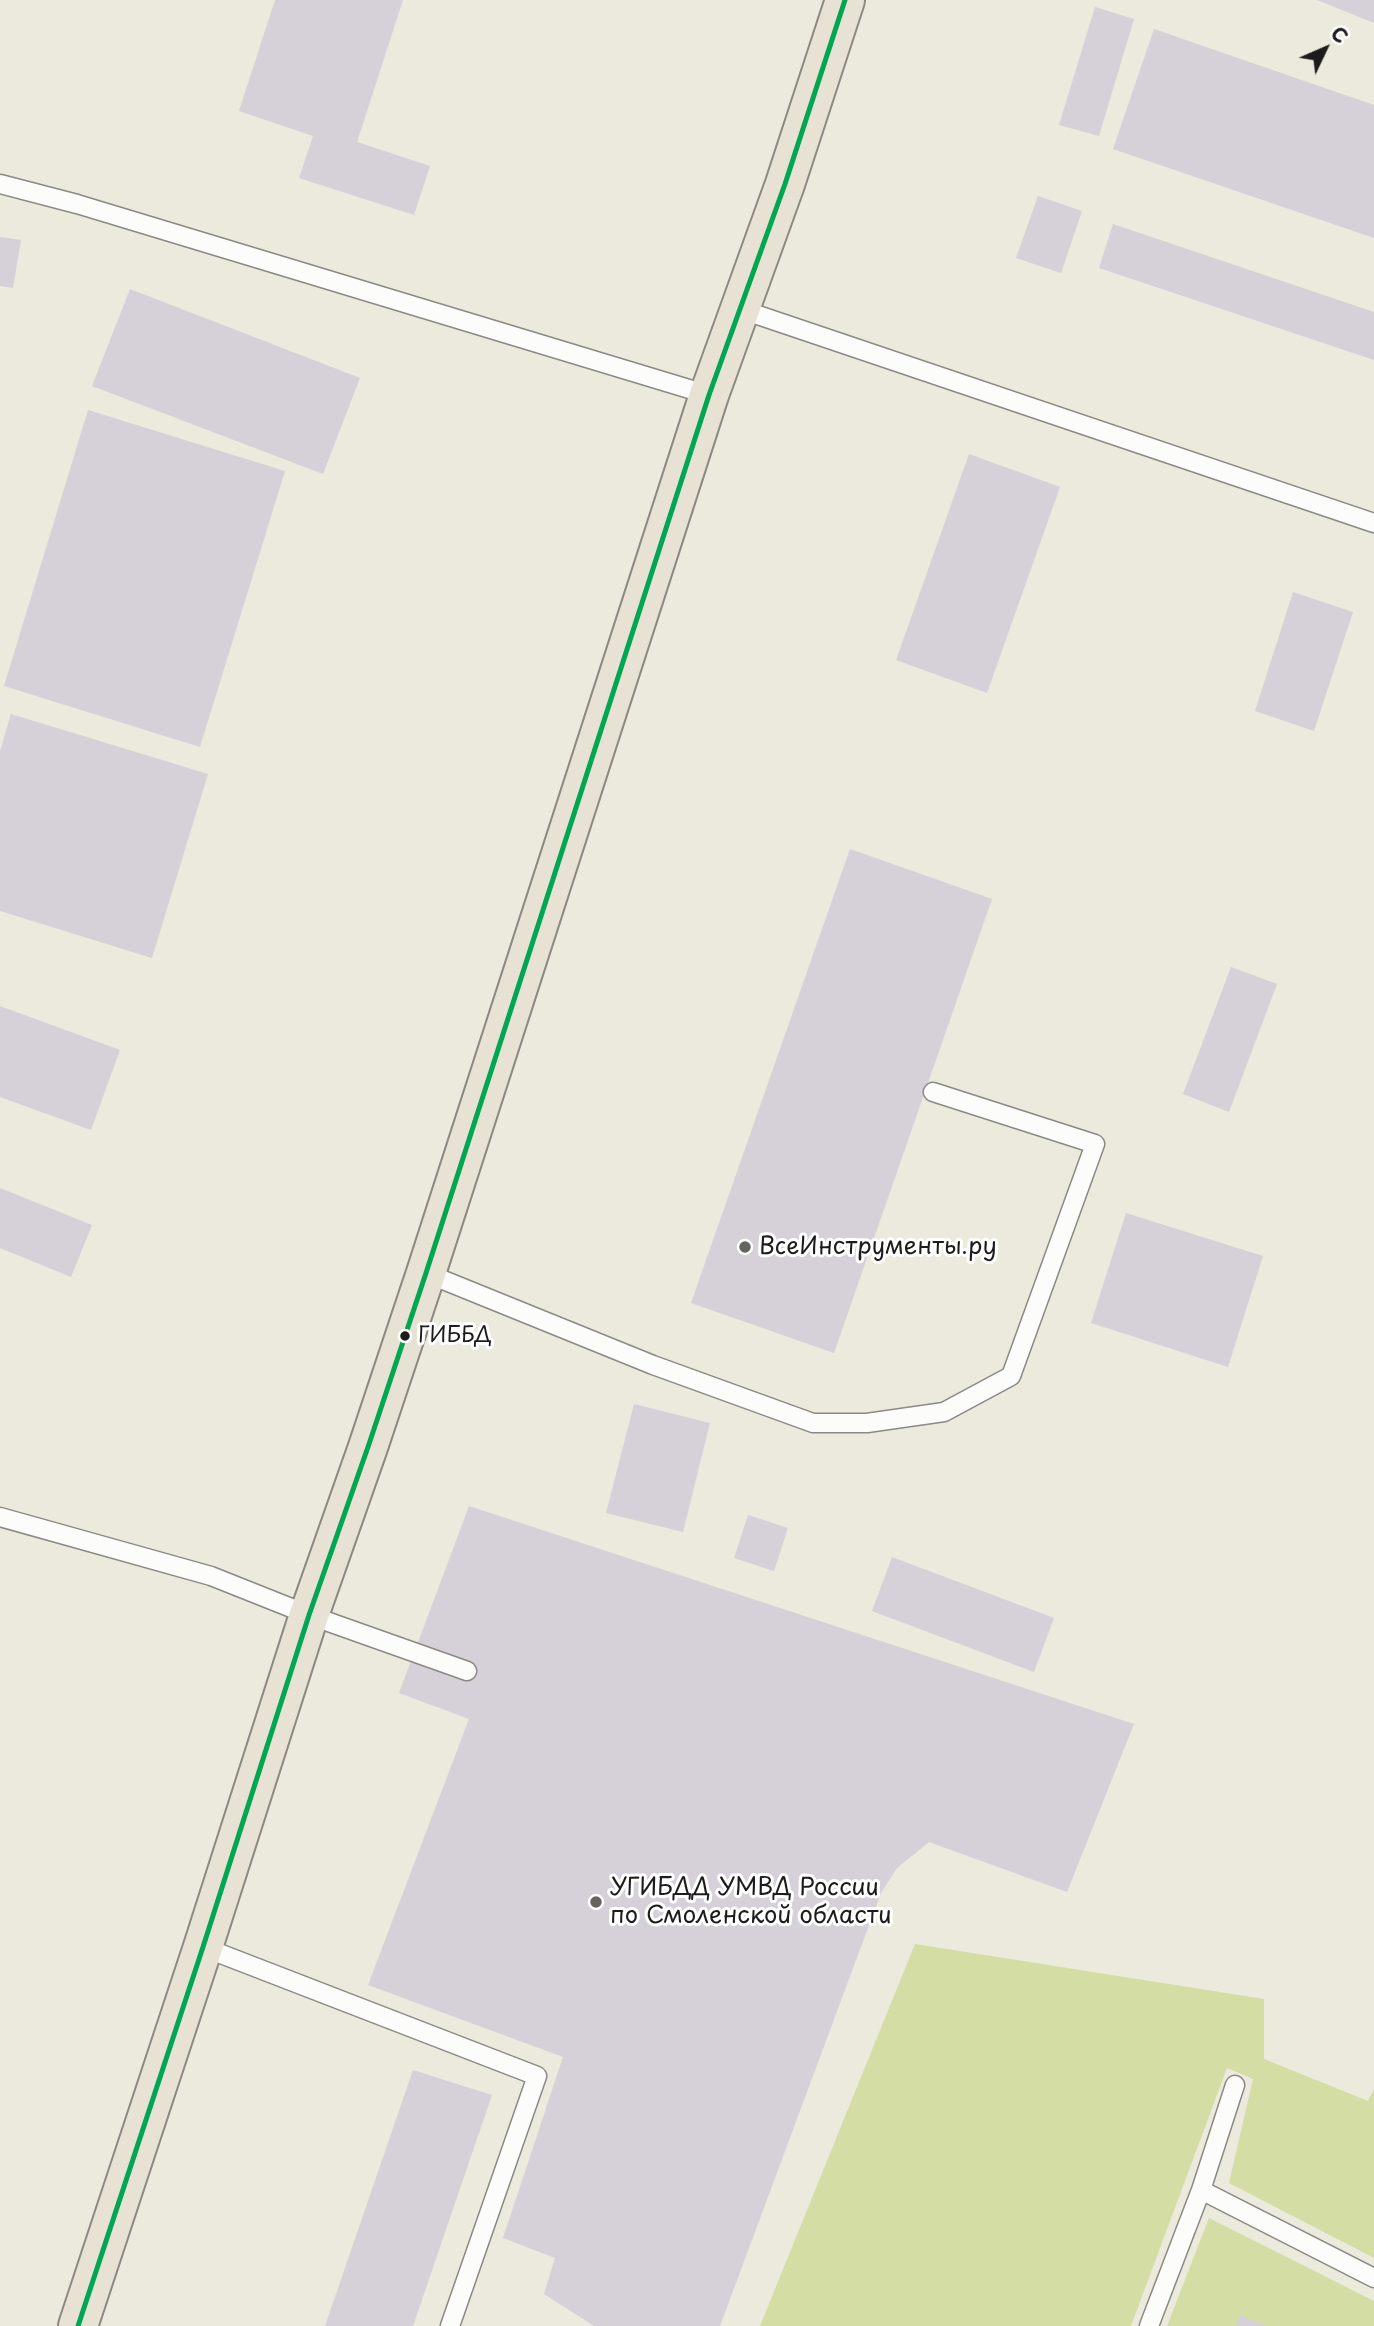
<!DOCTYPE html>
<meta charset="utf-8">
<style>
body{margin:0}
#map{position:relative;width:1374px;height:2326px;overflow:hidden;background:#ece9dd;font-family:"Playpen Sans",sans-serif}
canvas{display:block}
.north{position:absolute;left:1290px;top:14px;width:70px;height:70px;-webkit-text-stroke:5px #fff;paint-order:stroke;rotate:46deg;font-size:19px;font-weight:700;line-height:28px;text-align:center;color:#1c1c1c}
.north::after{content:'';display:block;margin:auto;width:24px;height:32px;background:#1c1c1c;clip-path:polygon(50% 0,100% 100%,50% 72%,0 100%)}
</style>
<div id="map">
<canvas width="1374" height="2326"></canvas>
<div class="north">С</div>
</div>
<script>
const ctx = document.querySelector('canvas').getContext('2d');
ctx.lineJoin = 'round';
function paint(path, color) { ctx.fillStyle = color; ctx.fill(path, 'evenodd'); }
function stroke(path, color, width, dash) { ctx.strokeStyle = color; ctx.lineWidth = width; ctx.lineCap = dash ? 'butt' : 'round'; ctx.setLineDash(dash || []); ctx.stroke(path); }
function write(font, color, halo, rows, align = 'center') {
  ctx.font = font + ' "Playpen Sans",sans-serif'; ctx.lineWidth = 6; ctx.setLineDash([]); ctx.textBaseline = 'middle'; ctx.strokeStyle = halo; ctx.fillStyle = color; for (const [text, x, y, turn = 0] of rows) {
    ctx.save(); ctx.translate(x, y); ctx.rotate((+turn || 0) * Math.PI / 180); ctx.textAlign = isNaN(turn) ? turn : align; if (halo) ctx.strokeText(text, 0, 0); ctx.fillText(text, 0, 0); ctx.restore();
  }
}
paint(new Path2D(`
 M915 1944 1264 1999V2059L1368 2101 1374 2089V2258L1229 2183 1253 2079 1227 2068 1131 2326H760Z
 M1209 2218 1374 2301V2326H1167Z`), '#d4dda4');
paint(new Path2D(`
 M275 0H403L357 142 430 166 414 215 299 178 313 136 239 111Z
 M1317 0H1374V23Z
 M1095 7 1134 19 1099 136 1059 125Z
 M1154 29 1374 105V238L1113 149Z
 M1038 196 1082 211 1061 273 1016 258Z
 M1113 224 1374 312V360L1099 268Z
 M0 237 21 240 13 288 0 286Z
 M130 289 360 378 323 474 92 386Z
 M88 410 285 471 200 747 4 686Z
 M969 454 1060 487 987 693 896 660Z
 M1293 592 1353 612 1314 731 1255 711Z
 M11 714 208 774 152 958 0 911V751Z
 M850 849 992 899 834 1353 691 1303Z
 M1231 967 1277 984 1229 1112 1183 1094Z
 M0 1006 120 1050 91 1130 0 1097Z
 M0 1188 92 1225 71 1277 0 1248Z
 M1126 1213 1263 1256 1228 1367 1091 1323Z
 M634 1404 710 1423 683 1532 606 1513Z
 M469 1506 1134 1724 1067 1892 929 1842 897 1868 881 1893 720 2326H594L544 2294 555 2258 503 2238 563 2057 368 1985 469 1719 399 1693Z
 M748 1515 788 1528 774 1571 734 1558Z
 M892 1557 1054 1618 1034 1672 872 1611Z
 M413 2070 492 2095 413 2326H325Z
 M1240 2315 1267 2326H1236Z`), '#d6d0d8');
const service = new Path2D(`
 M0 184 77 204 709 395
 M740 309 1374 523
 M426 1273 653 1365 813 1423H867L944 1412 1011 1376 1095 1144 933 1092
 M0 1517 211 1576 309 1615 467 1671
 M203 1947 537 2076 450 2326
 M1201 2190 1235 2085
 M1149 2326 1201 2190 1374 2278`);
const primary = new Path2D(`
 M78 2326 203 1947 309 1615 368 1447 426 1273 709 395 785 184 845 0`);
stroke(service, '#8b8983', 21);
stroke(primary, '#8b8983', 42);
stroke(service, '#fcfcfa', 18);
stroke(primary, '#e8e2d5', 38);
stroke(new Path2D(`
 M78 2326 203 1947 309 1615 368 1447 426 1273 709 395 785 184 845 0`), '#00a651', 5);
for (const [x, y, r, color] of [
 [745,1247,7,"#656460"],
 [405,1336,6,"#1c1c1c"],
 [596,1902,7,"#656460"]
]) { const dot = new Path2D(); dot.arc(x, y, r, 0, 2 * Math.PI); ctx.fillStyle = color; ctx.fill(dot); stroke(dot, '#fff', 2.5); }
write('22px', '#1c1c1c', '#fff', [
 ["ГИББД",418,1336]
], 'left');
write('24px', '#1c1c1c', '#fff', [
 ["ВсеИнструменты.ру",759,1247],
 ["УГИБДД УМВД России",610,1888],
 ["по Смоленской области",610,1916]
], 'left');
</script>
